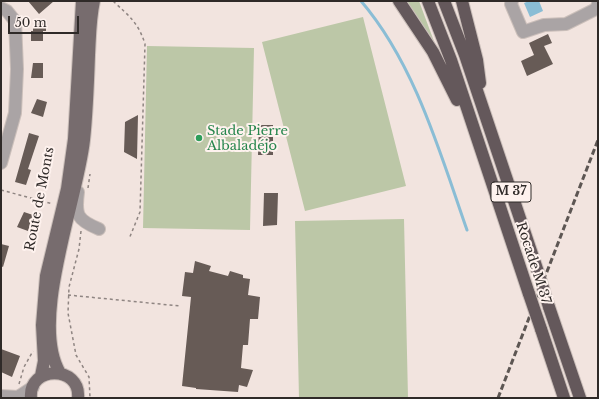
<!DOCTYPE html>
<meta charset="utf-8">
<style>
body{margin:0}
#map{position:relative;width:599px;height:399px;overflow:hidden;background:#f2e4df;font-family:"Libre Baskerville",serif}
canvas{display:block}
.frame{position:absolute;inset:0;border:2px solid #2f2a28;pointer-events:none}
.scale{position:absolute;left:8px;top:16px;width:71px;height:18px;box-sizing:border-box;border:2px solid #2f2a28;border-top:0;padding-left:5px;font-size:12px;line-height:14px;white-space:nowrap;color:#2f2a28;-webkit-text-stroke:3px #fef2ee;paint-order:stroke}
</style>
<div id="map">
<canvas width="599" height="399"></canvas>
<div class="frame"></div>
<div class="scale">50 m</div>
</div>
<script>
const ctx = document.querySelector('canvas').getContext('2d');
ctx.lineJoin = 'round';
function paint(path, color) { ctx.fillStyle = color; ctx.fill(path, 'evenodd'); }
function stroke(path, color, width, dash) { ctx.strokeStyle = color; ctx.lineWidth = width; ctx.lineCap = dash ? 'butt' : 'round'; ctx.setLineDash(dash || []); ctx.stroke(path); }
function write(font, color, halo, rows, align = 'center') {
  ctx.font = font + ' "Libre Baskerville",serif'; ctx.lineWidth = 4; ctx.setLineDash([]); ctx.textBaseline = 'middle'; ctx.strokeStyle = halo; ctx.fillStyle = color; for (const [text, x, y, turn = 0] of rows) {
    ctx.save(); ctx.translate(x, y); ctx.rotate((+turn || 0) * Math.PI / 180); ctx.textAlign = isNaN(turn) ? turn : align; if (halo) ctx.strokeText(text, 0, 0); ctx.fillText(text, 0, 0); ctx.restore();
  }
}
paint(new Path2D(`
 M403 1H419L435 44Z
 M363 17 406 186 305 211 262 42Z
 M147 46 254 48 250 230 143 228Z
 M404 219 408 398H299L295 221Z`), '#bcc7a7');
paint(new Path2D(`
 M529 1H539L543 11 530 17 524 3Z`), '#8abdd5');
stroke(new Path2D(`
 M361 1C415 64 440 153 467 230`), '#8abdd5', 3);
paint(new Path2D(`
 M28 1H54L39 14Z
 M46 20V31H43V41H31V31H33V26H35V21Z
 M548 34 552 43 544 46 553 64 527 76 521 61 534 55 529 43Z
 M33 63H43V78H31Z
 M37 99 47 102 43 117 31 113Z
 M138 115 137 159 124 152 125 122Z
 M259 125H273V155H258Z
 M29 133 39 136 28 169 31 170 26 185 15 182Z
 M264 193H278L277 225 263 226Z
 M24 212 33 215 28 231 17 227Z
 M1 244 9 246 3 267 1 266Z
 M195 261 211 266 209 271 228 276 230 271 243 275V278L250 279 248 295 260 297 258 319H250L248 345H243L241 368 253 370 247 387 239 385 238 392 196 389V388L182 386 191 297 182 296 185 272 193 273Z
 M1 349 20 356 12 377 1 372Z`), '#675b56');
const minor = new Path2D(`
 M512 1 511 4 523 32 544 25 566 24 596 9 598 4
 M1 8 7 11 15 21 17 69 15 113 1 163
 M78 192C75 215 77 220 99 229
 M1 396 18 397 33 387`);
const major = new Path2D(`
 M60 373C29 321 78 199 84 140 87 112 88 84 89 55 90 37 90 19 94 1
 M41 376 44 361 42 325 46 276 67 189 74 139 82 1
 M31 398C28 365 81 365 78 398`);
const highway = new Path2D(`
 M399 1 433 52 457 100
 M428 1 451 60 529 294
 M444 1 465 55 538 272
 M462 1 477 60 480 83
 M549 307 580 398
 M541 329 564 398`);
stroke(minor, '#cbbfba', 14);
stroke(major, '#cbbfba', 14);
stroke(highway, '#cbbfba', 14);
stroke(new Path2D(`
 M113 1C129 16 138 22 145 44L140 212 129 239
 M88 188 90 174
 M1 190 53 204
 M81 231 79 249 69 287 68 313 76 355 89 377 90 398
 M68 295 180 306
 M19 384 24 367 33 351`), '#8f8582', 1.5, [3, 3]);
stroke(minor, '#aaa4a5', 12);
stroke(major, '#776c6e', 12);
stroke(highway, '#64585b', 12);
stroke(new Path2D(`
 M498 398 598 140`), '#5d5653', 3, [6, 3]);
const highwayBridge = new Path2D(`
 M538 272 549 307
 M529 294 541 329`);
stroke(highwayBridge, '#cbbfba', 14, []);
stroke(highwayBridge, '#64585b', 12);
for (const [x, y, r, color] of [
 [199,138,4,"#2e9e5b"]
]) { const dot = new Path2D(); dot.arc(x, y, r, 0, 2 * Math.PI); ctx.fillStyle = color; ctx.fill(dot); stroke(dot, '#fef2ee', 1.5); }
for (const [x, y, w] of [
 [511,192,40]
]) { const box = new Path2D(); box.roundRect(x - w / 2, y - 10, w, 20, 3); ctx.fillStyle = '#fef2ee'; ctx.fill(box); stroke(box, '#2f2a28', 1); }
write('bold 12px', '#2f2a28', null, [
 ["M 37",511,192]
]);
write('13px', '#27864d', '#fef2ee', [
 ["Stade Pierre",207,131],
 ["Albaladéjo",207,146]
], 'left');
write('13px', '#2f2a28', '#fef2ee', [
 ["Route de Monts",40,199,-79],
 ["Rocade M 37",533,263,72]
]);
</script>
